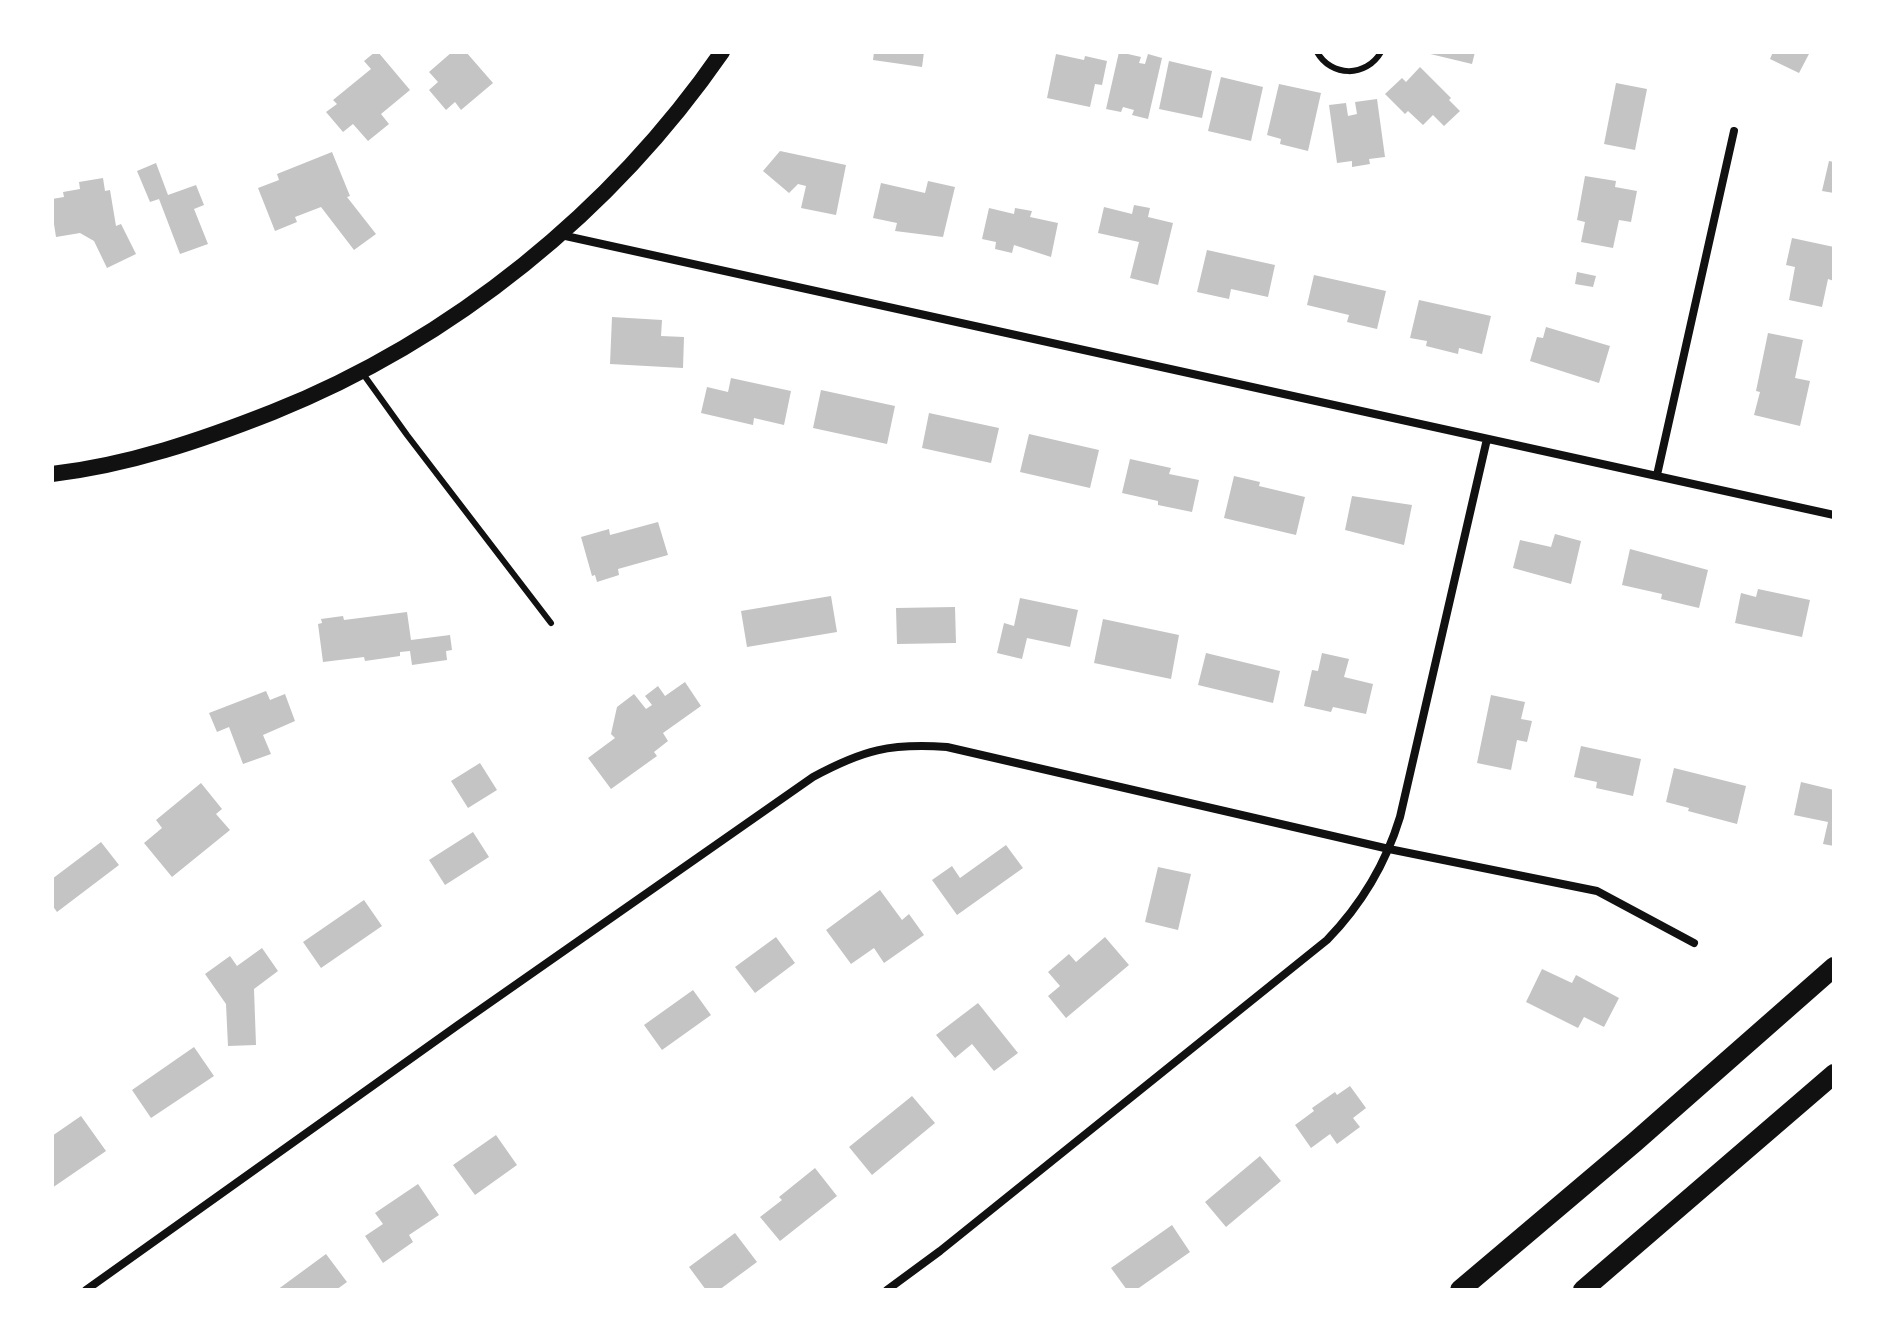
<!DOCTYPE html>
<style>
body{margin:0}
#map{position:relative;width:1886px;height:1342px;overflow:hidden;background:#fff;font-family:Figtree,sans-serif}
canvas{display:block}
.frame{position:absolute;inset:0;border:54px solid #fff;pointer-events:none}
</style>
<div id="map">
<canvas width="1886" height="1342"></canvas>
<div class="frame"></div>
</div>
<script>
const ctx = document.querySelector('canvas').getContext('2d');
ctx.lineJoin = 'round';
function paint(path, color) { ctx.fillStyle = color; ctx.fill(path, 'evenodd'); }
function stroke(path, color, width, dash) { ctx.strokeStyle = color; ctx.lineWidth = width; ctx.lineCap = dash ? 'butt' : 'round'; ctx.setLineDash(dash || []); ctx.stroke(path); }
paint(new Path2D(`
 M375 52H378L410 90 381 114 389 124 368 141 353 124 343 132 326 112 337 104 333 100 371 69 364 61Z
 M452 52H466L493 83 461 110 455 102 446 110 429 90 438 82 429 72Z
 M874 52H924L922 67 873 60Z
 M1119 52 1141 57 1139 63 1145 64 1148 54 1162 58 1148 119 1132 115 1134 110 1123 107 1121 112 1106 109Z
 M1422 52H1475L1472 64Z
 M1773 52H1810L1799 73 1770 59Z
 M1056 54 1084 60 1085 56 1107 61 1102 85 1095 84 1090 107 1047 98Z
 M1169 61 1212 71 1202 118 1159 109Z
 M1420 67 1451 98 1449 100 1460 111 1444 126 1433 115 1423 125 1408 111 1405 114 1385 94 1402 78 1406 82Z
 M1221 77 1263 87 1251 141 1208 131Z
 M1616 83 1647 89 1635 150 1604 144Z
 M1279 84 1321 93 1308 151 1280 144 1281 139 1267 135Z
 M1377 99 1385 157 1369 159 1370 164 1352 167V161L1337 163 1329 105 1346 103 1348 116 1357 114 1355 102Z
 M780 151 846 165 836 215 801 208 806 186 798 184 789 193 763 171Z
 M332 152 350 196 347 197 376 234 354 250 321 207 295 217 297 222 275 231 258 188 279 180 277 174Z
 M1829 161 1834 162V193L1822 191Z
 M156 163 168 195 196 185 204 205 194 209 208 244 180 254 159 199 150 202 137 171Z
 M1585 176 1616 181 1615 187 1637 191 1631 222 1619 220 1613 248 1581 242 1585 222 1577 220Z
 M103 178 105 191 110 190 116 226 121 224 136 254 107 268 94 241 80 233 56 237 52 211V199L64 197 63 192 80 189 79 182Z
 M928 181 955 187 943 237 895 231 897 223 873 218 881 183 925 193Z
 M1134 205 1150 208 1148 217 1173 223 1158 285 1130 278 1139 242 1098 233 1104 207 1132 214Z
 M989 208 1014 214 1015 208 1032 211 1030 217 1058 223 1051 257 1014 245 1012 253 995 249 996 242 982 239Z
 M1792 238 1834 247V281L1828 279 1822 307 1789 300 1795 267 1786 265Z
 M1207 250 1275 265 1268 297 1231 289 1229 299 1197 292Z
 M1577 272 1596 276 1593 287 1575 284Z
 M1314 275 1386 291 1377 329 1347 322 1349 315 1307 305Z
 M1419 300 1491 316 1482 354 1459 348 1458 354 1426 346 1427 341 1410 338Z
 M612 317 662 320 661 336 684 337 683 368 610 364Z
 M1546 327 1610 346 1599 383 1530 361 1537 337 1543 338Z
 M1768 333 1803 340 1795 378 1810 381 1800 426 1754 415 1760 392 1756 391Z
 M731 378 791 391 784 425 754 418 753 425 701 413 707 387 728 392Z
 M821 390 895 406 887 444 813 428Z
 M929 413 999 428 991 463 922 448Z
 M1029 434 1099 450 1090 488 1020 472Z
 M1130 459 1171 468 1169 474 1199 480 1192 512 1158 505V501L1122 493Z
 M1234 476 1260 482 1259 486 1305 497 1296 535 1224 518Z
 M1352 496 1412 505 1404 545 1345 530Z
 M658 522 668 555 618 569 619 575 597 582 595 575 592 576 581 537 609 529 610 535Z
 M1555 534 1581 541 1571 584 1513 568 1520 540 1551 547Z
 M1630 549 1708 570 1699 608 1661 599 1662 594 1622 585Z
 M1758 589 1810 600 1802 637 1735 623 1741 593 1756 597Z
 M831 596 837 632 747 647 741 611Z
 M1020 598 1078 610 1070 647 1027 638 1022 659 997 653 1004 623 1014 626Z
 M955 607 956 643 897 644 896 608Z
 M407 612 411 640 450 635 452 650 446 651 447 660 412 665 410 651 400 652V656L365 661 364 657 323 662 318 624 322 623 321 619 343 616 344 620Z
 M1103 619 1179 635 1171 679 1094 663Z
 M1206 653 1280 671 1273 703 1198 685Z
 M1322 653 1349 659 1344 677 1373 684 1366 714 1333 707 1331 712 1304 706 1312 670 1318 671Z
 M685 682 701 706 663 733 668 741 654 752 657 756 611 789 588 758 615 738 611 734 617 707 634 694 646 709 652 705 645 696 658 686 665 696Z
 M266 691 270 700 285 694 295 721 263 735 271 754 243 764 229 727 217 732 209 713Z
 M1491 695 1525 702 1521 719 1532 721 1527 742 1517 740 1511 770 1477 763Z
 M1581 746 1641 759 1633 796 1596 788 1597 782 1574 777Z
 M480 763 497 790 468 808 451 781Z
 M1674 768 1746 786 1737 824 1688 811 1689 808 1666 802Z
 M1801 782 1834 790V846L1823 844 1828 822 1794 815Z
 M201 783 222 809 216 814 230 830 172 877 144 843 162 828 156 820Z
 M473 832 489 857 445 885 429 860Z
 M101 842 119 865 57 912 52 905V879Z
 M1006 845 1023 868 957 915 932 880 952 866 960 878Z
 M1158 867 1191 874 1178 930 1145 922Z
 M880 890 902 920 909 914 924 935 884 963 874 948 851 964 826 930Z
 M364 900 382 926 321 968 303 942Z
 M776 937 795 963 755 993 735 967Z
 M1105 937 1129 965 1066 1018 1048 996 1060 986 1048 972 1069 954 1076 962Z
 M262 948 278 971 254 989 256 1045 228 1046 226 1004 205 974 230 956 237 966Z
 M1542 969 1572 983 1576 975 1619 998 1604 1027 1584 1017 1578 1028 1526 1002Z
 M693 990 711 1015 662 1050 644 1025Z
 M978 1003 1018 1053 994 1071 972 1044 955 1058 936 1035Z
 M194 1047 214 1076 151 1118 132 1090Z
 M1350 1086 1366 1108 1353 1118 1360 1127 1337 1144 1330 1134 1311 1148 1295 1125 1314 1111 1312 1108 1335 1092 1337 1095Z
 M912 1096 935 1123 872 1175 849 1147Z
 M81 1116 106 1151 52 1188V1136Z
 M496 1135 517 1165 475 1195 453 1165Z
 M1260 1156 1281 1181 1226 1227 1205 1202Z
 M815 1168 837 1196 780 1241 760 1217 782 1200 779 1197Z
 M418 1184 439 1215 409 1235 413 1242 383 1263 365 1236 383 1224 375 1213Z
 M1172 1225 1190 1252 1136 1290H1127L1111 1268Z
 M735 1233 757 1262 719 1290H706L689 1267Z
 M326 1254 347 1282 336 1290H277Z`), '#c4c4c4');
stroke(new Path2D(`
 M1317 52C1331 77 1366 78 1381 52
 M361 371 407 435 551 623`), '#111', 6);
stroke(new Path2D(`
 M561 235 1834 515
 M1657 475 1734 131
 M86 1290 458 1025 813 777C863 750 890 743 947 747L1389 849 1597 891 1694 943
 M887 1290 940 1251 1327 940C1360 906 1386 863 1400 817L1487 439`), '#111', 8);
stroke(new Path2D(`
 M52 474C129 465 202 440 273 412 453 340 612 211 722 52`), '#111', 16);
stroke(new Path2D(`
 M1460 1290 1635 1142 1834 967
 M1583 1290 1834 1074`), '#111', 20);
</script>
